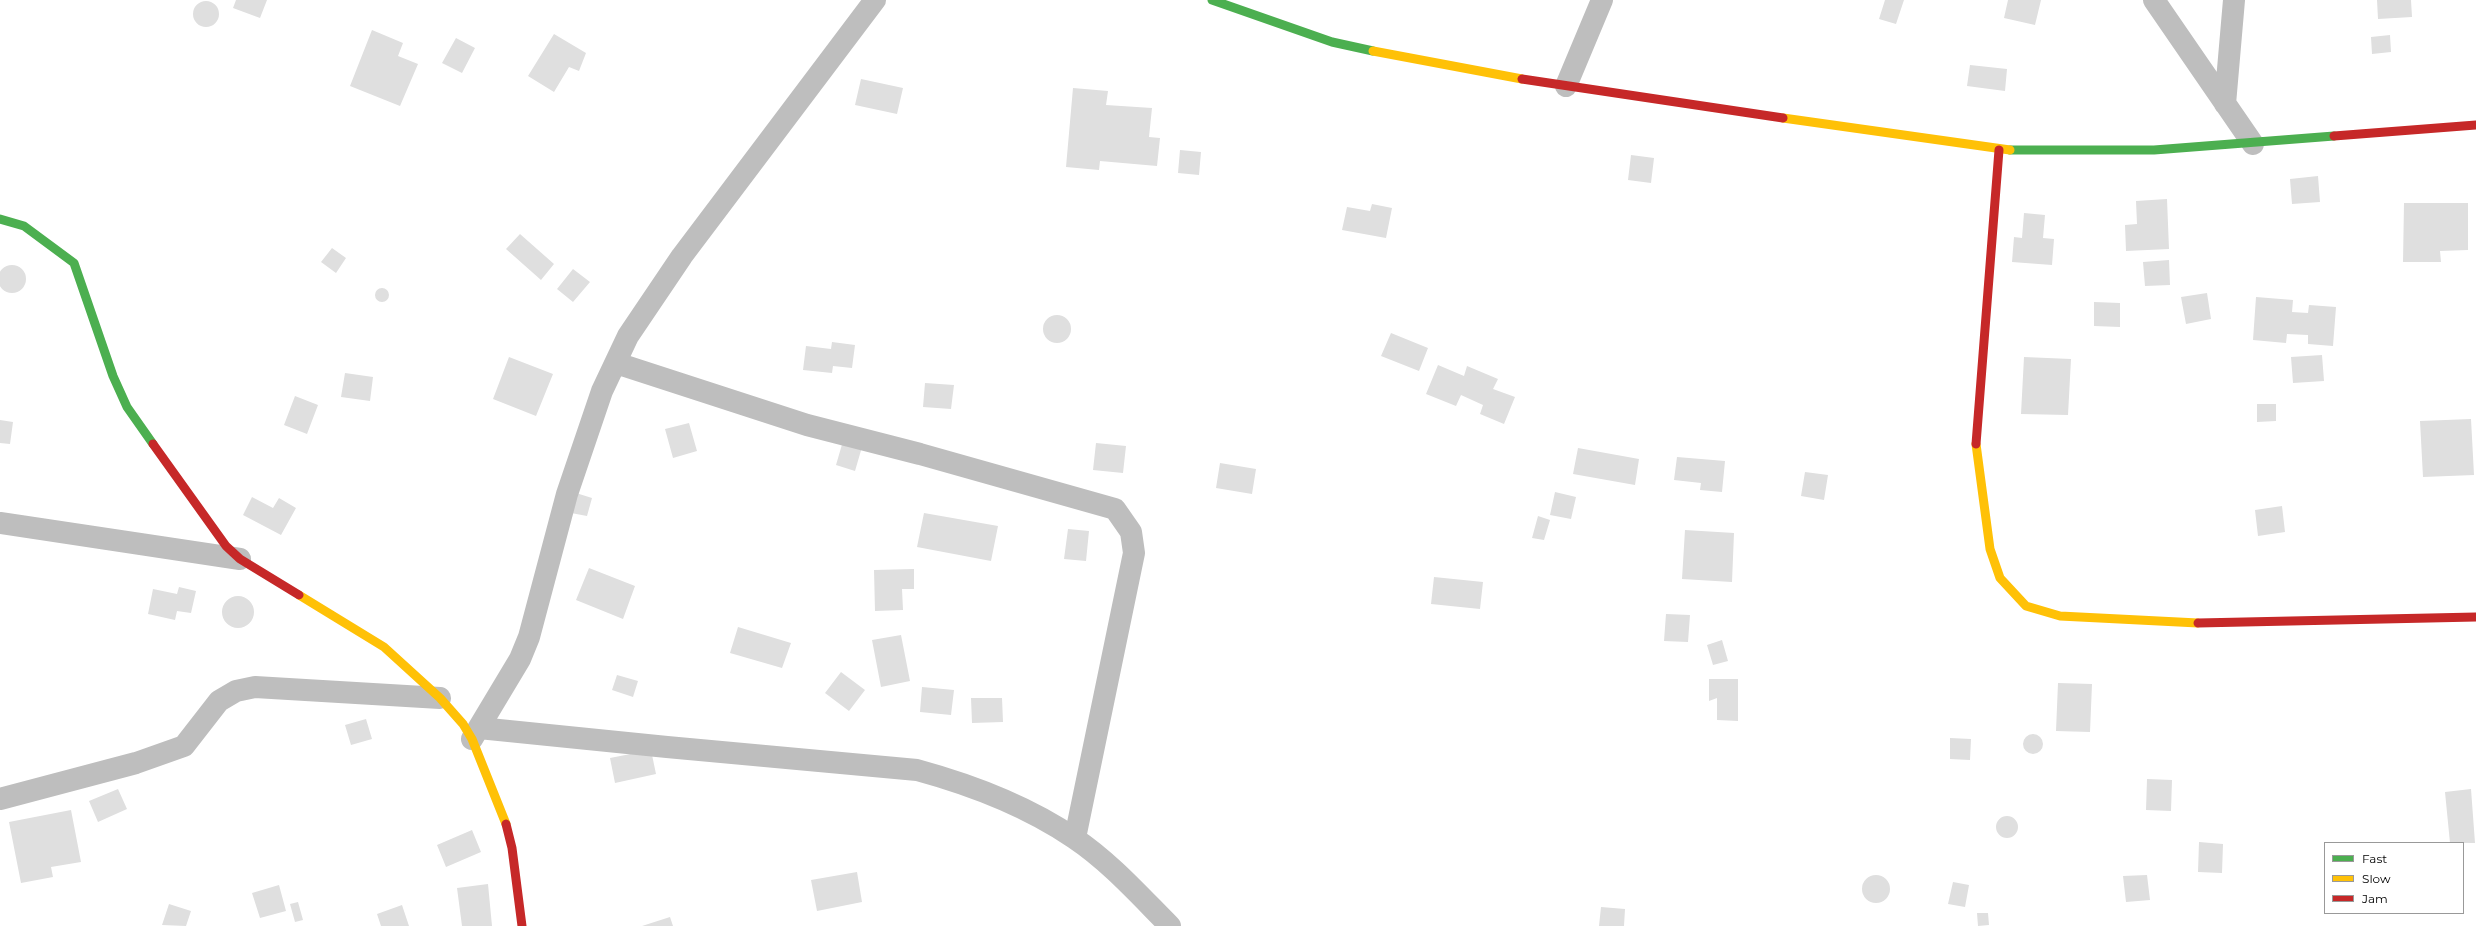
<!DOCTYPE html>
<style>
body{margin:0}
#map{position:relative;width:2476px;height:926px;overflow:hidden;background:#fff;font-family:Montserrat,sans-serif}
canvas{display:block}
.legend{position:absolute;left:2324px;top:842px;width:140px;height:72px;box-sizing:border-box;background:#fff;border:1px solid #999;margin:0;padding:5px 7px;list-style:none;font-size:12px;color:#000}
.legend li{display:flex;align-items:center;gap:8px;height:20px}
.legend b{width:20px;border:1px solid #999}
</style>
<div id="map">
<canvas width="2476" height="926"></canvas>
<ul class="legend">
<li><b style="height:5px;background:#4caf50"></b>Fast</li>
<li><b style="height:5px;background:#ffc107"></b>Slow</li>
<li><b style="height:5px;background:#c62828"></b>Jam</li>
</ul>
</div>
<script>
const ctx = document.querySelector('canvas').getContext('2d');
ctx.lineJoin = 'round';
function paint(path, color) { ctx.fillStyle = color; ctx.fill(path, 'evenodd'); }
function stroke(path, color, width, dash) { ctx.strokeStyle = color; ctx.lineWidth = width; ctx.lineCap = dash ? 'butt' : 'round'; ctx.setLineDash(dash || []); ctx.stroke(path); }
paint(new Path2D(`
 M236 0H267L260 18 233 8Z
 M1885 0H1904L1896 24 1879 19Z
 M2008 0H2041L2035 25 2004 18Z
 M2377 0H2411L2412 17 2378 19Z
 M193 14a13 13 0 1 1 26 0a13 13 0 1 1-26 0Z
 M372 30 403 43 398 56 418 64 400 106 350 86Z
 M554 34 586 53 579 71 569 67 554 92 528 76Z
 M2390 35 2391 52 2372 54 2371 37Z
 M456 38 475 48 462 73 442 63Z
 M1970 65 2007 69 2005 91 1967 86Z
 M861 79 903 88 897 114 855 105Z
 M1073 88 1108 91 1106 105 1152 108 1149 137 1160 138 1157 166 1100 161 1099 170 1066 167Z
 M1180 150 1201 152 1199 175 1178 173Z
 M1631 155 1654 158 1651 183 1628 180Z
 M2318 176 2320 202 2292 204 2290 179Z
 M2167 199 2169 249 2126 251 2125 225 2137 224 2136 201Z
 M2404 203H2468V250L2440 251 2441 262H2403Z
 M1372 204 1392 208 1386 238 1342 230 1347 207 1370 211Z
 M2024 213 2045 215 2043 238 2054 239 2052 265 2012 262 2014 237 2022 238Z
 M520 234 554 264 541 280 506 249Z
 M332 248 346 258 336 273 321 262Z
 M2169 260 2170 285 2145 286 2143 262Z
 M-2 279a14 14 0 1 1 28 0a14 14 0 1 1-28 0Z
 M573 269 590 282 573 302 557 289Z
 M375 295a7 7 0 1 1 14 0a7 7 0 1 1-14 0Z
 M2207 293 2211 319 2186 324 2181 297Z
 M2256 297 2293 300 2292 312 2308 313 2309 305 2336 307 2333 346 2308 344V335L2287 334 2286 343 2253 340Z
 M2094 302 2120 303V327L2094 326Z
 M1043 329a14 14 0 1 1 28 0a14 14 0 1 1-28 0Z
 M1391 333 1428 348 1419 371 1381 356Z
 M832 342 855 345 852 368 833 366 832 373 803 370 806 346 831 349Z
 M2322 355 2324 381 2293 383 2291 357Z
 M509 357 553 374 536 416 493 399Z
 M2024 357 2071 359 2068 415 2021 414Z
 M1438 365 1464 376 1467 366 1498 379 1493 389 1515 397 1504 424 1480 414 1483 405 1461 395 1456 406 1426 394Z
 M345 373 373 377 370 401 341 397Z
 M925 383 954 385 951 409 923 407Z
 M295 396 318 405 307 434 284 425Z
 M2257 404H2276V421L2257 422Z
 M2471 419 2474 475 2423 477 2420 421Z
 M0 420 13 422 10 444 0 443Z
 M689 423 697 451 673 458 665 429Z
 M843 441 862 447 855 471 836 465Z
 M1096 443 1126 446 1123 473 1093 470Z
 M1578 448 1639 459 1635 485 1573 474Z
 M1677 457 1725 461 1722 492 1700 490 1701 483 1674 480Z
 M1220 463 1256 469 1252 494 1216 488Z
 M1805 472 1828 475 1824 500 1801 496Z
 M1555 492 1576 497 1571 519 1550 515Z
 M576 493 592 498 587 516 571 513Z
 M252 497 273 508 279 498 296 508 281 535 243 515Z
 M2282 506 2285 532 2258 536 2255 510Z
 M924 513 998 526 991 561 917 547Z
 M1538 516 1550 520 1544 540 1532 538Z
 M1068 529 1089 531 1086 561 1064 559Z
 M1685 530 1734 533 1732 582 1682 579Z
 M589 568 635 586 623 619 576 600Z
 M914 569V589H902L903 610 875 611 874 570Z
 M1434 577 1483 582 1480 609 1431 604Z
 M179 587 196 591 191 613 177 611 175 620 148 614 153 589 177 594Z
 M222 612a16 16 0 1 1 32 0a16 16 0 1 1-32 0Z
 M1666 614 1690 615 1688 642 1664 641Z
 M738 627 791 643 782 668 730 653Z
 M901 635 910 681 881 687 872 640Z
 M1722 640 1728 661 1713 665 1707 645Z
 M841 672 865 690 849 711 825 693Z
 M617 675 638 681 633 697 612 690Z
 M1709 679H1738V721L1717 720V698L1709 701Z
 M2058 683 2092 684 2090 732 2056 731Z
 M922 687 954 690 951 715 920 712Z
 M971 698H1002L1003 722 972 723Z
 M366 719 372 739 351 745 345 725Z
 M2023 744a10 10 0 1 1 20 0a10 10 0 1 1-20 0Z
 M1950 738 1971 739 1970 760 1950 759Z
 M651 750 656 774 615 783 610 758Z
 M2147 779 2172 780 2171 811 2146 810Z
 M118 789 127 809 98 822 89 801Z
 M2471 789 2475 843H2450L2445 792Z
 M71 810 81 862 51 867 53 877 21 883 9 822Z
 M1996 827a11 11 0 1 1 22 0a11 11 0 1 1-22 0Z
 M472 830 481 852 446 867 437 845Z
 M2199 842 2223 844 2222 873 2198 872Z
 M857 872 862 902 817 911 811 880Z
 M2147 875 2150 900 2126 902 2123 876Z
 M1862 889a14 14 0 1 1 28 0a14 14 0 1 1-28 0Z
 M1953 882 1969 885 1965 907 1948 904Z
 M488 884 492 926H462L457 888Z
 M279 885 286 911 260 918 252 893Z
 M298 902 303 920 295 922 290 904Z
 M169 904 191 911 186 926 162 925Z
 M402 905 409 926H381L377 914Z
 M1601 907 1625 909 1624 926H1599Z
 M1977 913H1988L1989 925 1978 926Z
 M670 917 673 926H642Z`), '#dfdfdf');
stroke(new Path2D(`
 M2154 0 2253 144
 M1566 86 1602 0
 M2225 104 2234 0
 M616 363 807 425 920 454 1115 509 1131 532 1134 553 1075 838
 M0 523 240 559
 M479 728 667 747 917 770C972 785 1027 806 1074 838 1110 862 1140 896 1170 926
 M472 739 520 659 529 637 567 494 602 391 628 336 682 256 875 0
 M0 799 136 763 184 746 219 701 236 691 255 687 440 698`), '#bebebe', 22);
stroke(new Path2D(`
 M1212 0 1332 42 1373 51
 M2010 150H2154L2334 136
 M0 219 24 226 74 263 113 376 127 407 153 444`), '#4caf50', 9);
stroke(new Path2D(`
 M1373 51 1522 79
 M1783 118 2010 150
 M1976 444 1990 549 2000 578 2026 606 2060 616 2198 623
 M299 595 384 647 440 698 463 724 472 739 506 824`), '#ffc107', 9);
stroke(new Path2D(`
 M1522 79 1783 118
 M2334 136 2476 125
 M153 444 226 546 240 559 299 595
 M1976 444 1999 150
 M2198 623 2476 617
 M506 824 512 848 522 926`), '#c62828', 9);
</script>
